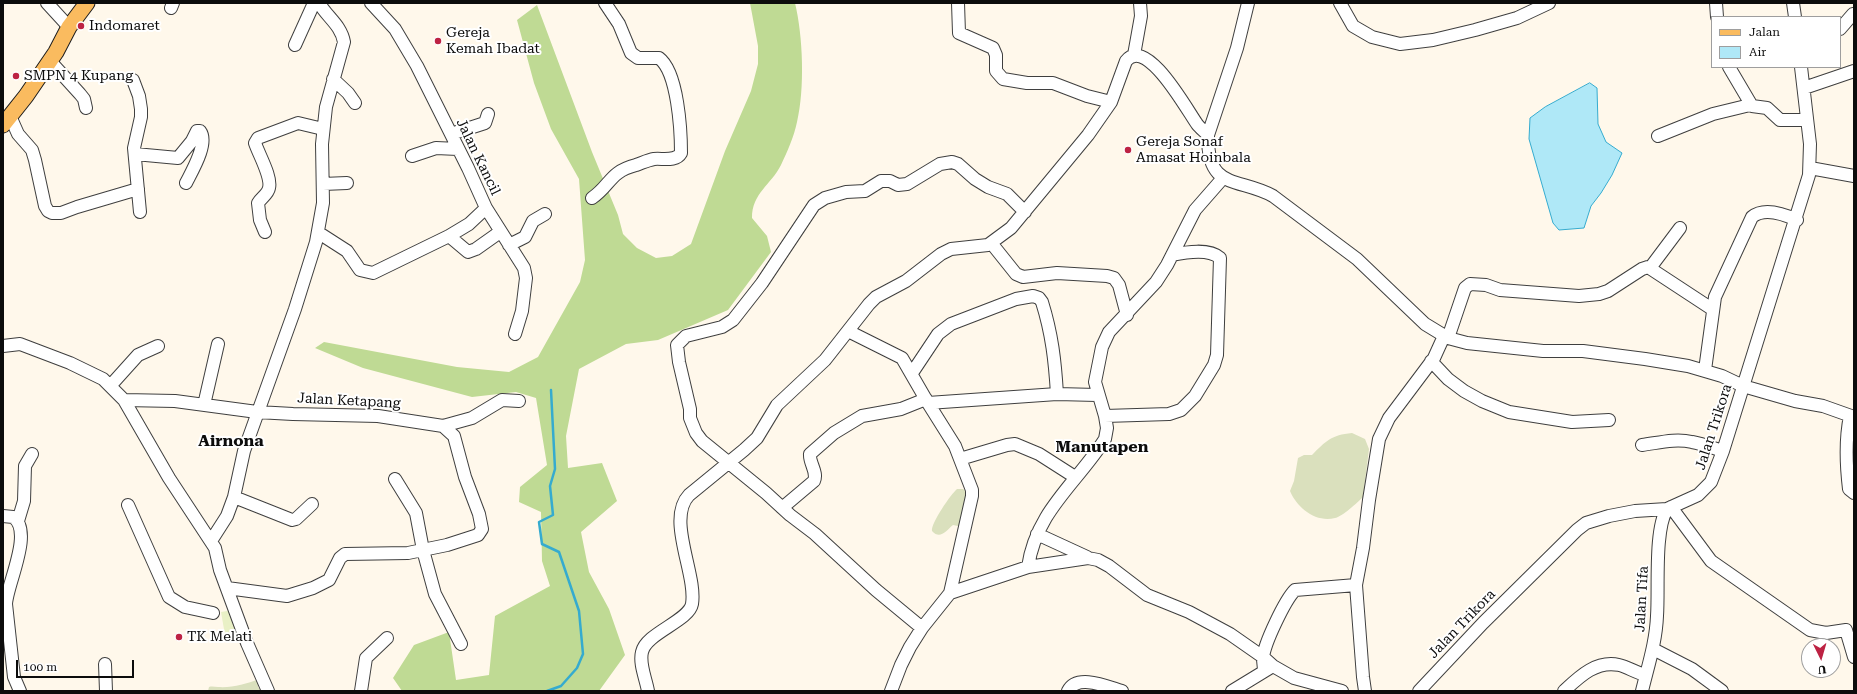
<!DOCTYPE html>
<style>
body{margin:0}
#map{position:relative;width:1857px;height:694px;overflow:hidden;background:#fff8eb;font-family:"Roboto Serif",serif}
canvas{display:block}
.frame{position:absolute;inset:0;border:4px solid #0c0c0c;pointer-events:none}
.legend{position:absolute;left:1711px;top:16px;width:130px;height:52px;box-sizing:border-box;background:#fff;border:1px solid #9e9e9e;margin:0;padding:5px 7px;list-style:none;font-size:12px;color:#0c0c0c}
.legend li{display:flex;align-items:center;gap:8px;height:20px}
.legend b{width:20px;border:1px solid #9e9e9e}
.north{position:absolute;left:1801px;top:638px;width:40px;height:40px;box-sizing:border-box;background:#fff;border:1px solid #9e9e9e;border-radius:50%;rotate:175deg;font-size:11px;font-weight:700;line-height:16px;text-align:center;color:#0c0c0c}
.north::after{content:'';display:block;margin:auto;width:14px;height:18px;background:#bd2243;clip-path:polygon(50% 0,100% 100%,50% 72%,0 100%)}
.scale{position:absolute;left:16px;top:660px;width:118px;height:18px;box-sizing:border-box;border:2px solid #0c0c0c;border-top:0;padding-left:5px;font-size:12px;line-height:14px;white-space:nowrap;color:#0c0c0c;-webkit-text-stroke:3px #fff;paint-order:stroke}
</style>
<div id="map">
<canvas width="1857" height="694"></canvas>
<div class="frame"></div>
<ul class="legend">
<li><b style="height:5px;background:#fabb5f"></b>Jalan</li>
<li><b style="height:11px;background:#afe8f7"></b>Air</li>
</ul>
<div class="north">U</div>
<div class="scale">100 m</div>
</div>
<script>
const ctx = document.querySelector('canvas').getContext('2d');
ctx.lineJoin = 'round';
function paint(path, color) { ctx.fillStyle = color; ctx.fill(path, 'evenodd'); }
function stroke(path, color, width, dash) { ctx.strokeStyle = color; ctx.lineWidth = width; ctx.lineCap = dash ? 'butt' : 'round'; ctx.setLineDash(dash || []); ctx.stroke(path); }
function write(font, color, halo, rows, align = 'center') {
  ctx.font = font + ' "Roboto Serif",serif'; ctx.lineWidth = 4; ctx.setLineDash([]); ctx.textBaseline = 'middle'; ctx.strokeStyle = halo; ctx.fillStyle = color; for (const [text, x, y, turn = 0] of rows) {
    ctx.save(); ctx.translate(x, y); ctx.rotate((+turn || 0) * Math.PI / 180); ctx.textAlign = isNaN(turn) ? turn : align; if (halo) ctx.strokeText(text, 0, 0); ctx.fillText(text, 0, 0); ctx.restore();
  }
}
paint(new Path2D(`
 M750 3H795C803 36 805 89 797 122 794 137 787 152 781 165 771 185 752 193 752 218L767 236 771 252 728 310 658 340 626 344 579 369 566 436 568 468 602 463 617 501 581 532 589 572 609 609 625 655 599 691H402L393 678 414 645 449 632 456 680 489 675 495 616 550 586 542 561 541 512 519 502 520 487 547 465 536 398 516 392 472 397 363 368 315 348 324 342 457 367 509 372 538 357 580 282 585 260 579 179 551 129 534 83 517 20 537 5 592 152 618 215 623 234 637 248 656 258 672 256 691 244 725 151 751 91 758 64V46Z`), '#bfda94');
paint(new Path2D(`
 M1352 433 1365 439 1369 449 1363 497C1358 502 1342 517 1335 518 1316 523 1297 508 1290 491L1294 481 1298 458 1304 455H1312C1326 441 1331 435 1352 433Z
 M957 489H963L968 493 963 527 953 525C946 531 940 540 932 531 931 523 951 494 957 489Z
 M259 679 258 687 261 691H208L209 687C212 686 215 687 218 687 232 688 246 684 259 679Z`), '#dae0bd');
paint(new Path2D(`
 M233 610 237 632 225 635 221 612Z`), '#e9f0c6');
const water = new Path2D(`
 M1590 83 1597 88 1598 124 1606 142 1622 153 1612 175 1601 193 1591 206 1584 228 1559 230 1553 223 1529 139 1530 118 1545 107Z`);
paint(water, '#afe8f7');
stroke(water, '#35abcf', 1);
stroke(new Path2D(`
 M547 691 561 686 577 668 583 654 579 611 559 552 542 544 539 522 553 515 550 486 555 469 551 390`), '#35abcf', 2.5);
const minor = new Path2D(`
 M47 3 69 27
 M371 3 395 29 417 66 468 168 486 208 524 268 526 278 522 311 515 334
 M958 3 959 33 993 48 996 55V71L1003 79 1027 83H1053L1087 96 1111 102
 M1248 3 1237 48 1208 135C1207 191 1238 177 1273 196L1357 259 1425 324 1448 338 1467 343 1543 351H1583L1645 359 1688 366 1722 376 1743 386 1795 401 1823 406 1854 417
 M1340 3 1353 26 1372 37 1400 44 1433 40 1475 30 1517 18 1549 3
 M1716 3 1717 17
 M1793 3 1795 17
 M171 8 173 3
 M1840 29 1853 14
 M295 45 314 3
 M1134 55 1141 16 1140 3
 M50 61 80 94 84 99 86 108
 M1729 67 1752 106 1767 108 1780 120H1807
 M333 79 348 93 355 103
 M133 80 139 96 141 109V117L134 148 140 212
 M1804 88 1854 71
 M10 116 18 134 32 150 35 160 45 206 48 211 52 213H61L77 207 138 189
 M451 134 485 123 488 114
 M1658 136 1713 114 1750 105
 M135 154 178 158 192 141 197 131H200C209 143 192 171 186 183
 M412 156 436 148 458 149
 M1810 168 1854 176
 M323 184 347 183
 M592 198C611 185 609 172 636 165 642 163 648 160 654 159 662 158 676 162 681 153 681 131 678 72 659 58H638L631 53 619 24 605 3
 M265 232 260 220 258 203C261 198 268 194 269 188 272 177 259 155 255 143L258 138 298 123 323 129
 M319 233 347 251 360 270 373 273 449 236 469 224 486 208
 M449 236 468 252 476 249 500 232
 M992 244 1016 274 1023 277 1057 273 1107 276 1114 278 1119 285 1127 315
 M509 245 525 237 533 221 545 214
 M1650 268 1680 228
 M848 331 902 358 928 403
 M1448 338 1465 288 1470 284 1486 285 1500 290 1579 296 1599 294 1608 291 1642 269 1648 267 1712 309
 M3 346 20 344 70 363 103 379 124 400 169 478 215 548 220 570 247 643 268 691
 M1431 361 1448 379 1464 391 1482 401 1509 412 1572 422 1609 420
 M1705 370 1715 297 1752 217C1764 207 1784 214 1797 220
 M912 373 938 334 951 324 1016 299 1033 296 1039 298 1042 302C1052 334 1055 361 1057 394
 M111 385 138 355 158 346
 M124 400 175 401 257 412 293 414 378 416 443 426 454 436 465 477 479 514 482 529 478 535 447 545 408 553 345 554 340 558 329 580 313 588 287 596 227 588
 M204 405 218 344
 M1105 416 1095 382 1102 347 1109 332 1156 282 1167 265 1195 210 1223 178
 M1850 416C1845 440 1846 464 1849 489L1854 493
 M443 426 472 418 502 400 519 401
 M1642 445C1658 443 1675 438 1692 442 1703 444 1713 448 1723 451
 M960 459 1007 445 1015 444 1039 454 1075 477
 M395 479 416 513 423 550 435 594 461 644
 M234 497 292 520 296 519 312 504
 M128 505 169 597 185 607 213 613
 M1671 507 1711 561 1810 630 1826 633 1846 630 1854 657
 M782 508 814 481C818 472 809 463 810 454L834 433 862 416 901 409 926 399
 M3 516 13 517C34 531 7 584 6 604L14 677 20 691
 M18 521 24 501 25 466 32 454
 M1037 534 1087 557
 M211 541 227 516 234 497 244 451 295 309 316 242 323 203 322 144 326 107 344 42C341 25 327 17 319 3
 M1028 567C1036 511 1077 483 1105 439L1107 428 1105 416 1169 414 1181 410 1195 396 1214 365 1217 355 1220 258C1209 248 1186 252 1172 255
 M950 593 972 496V490L955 446 928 403 1057 394 1097 395
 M922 628 876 590 815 534 790 515 766 493 702 441 696 433 690 418V409L679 362 677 345 686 336 722 327 733 320 762 283 814 205 825 198 846 192 865 191 881 181H890L898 185 907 184 940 164 952 162 958 164 975 179 988 187 1007 194 1025 212
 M1653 649 1692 669 1722 691
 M105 664 106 691
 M1264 671C1264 667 1263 662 1263 658 1264 644 1285 600 1295 590L1356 585
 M361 691 366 658 387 638
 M648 691C646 679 639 664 642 652 646 633 689 621 692 604 697 574 666 519 689 495L744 450 757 438 777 405 825 360 869 304 876 297 906 281 941 254 951 249 988 245 1011 228 1088 135 1111 102 1126 61C1146 35 1187 110 1197 124 1200 128 1204 131 1208 135
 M891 691 901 665 910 647 922 628 950 593 1028 567 1088 558 1098 560 1109 566 1147 595 1189 612 1230 634 1263 657 1273 666
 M1068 691C1077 673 1108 687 1122 691
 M1232 691 1273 666 1294 678 1342 691
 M1365 691 1363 677 1356 585 1363 548 1369 500 1379 439 1389 418 1434 358 1444 336
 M1419 691 1483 623 1577 530 1586 523 1609 516 1635 511 1667 509 1698 495 1711 482 1723 451 1809 175 1810 144 1801 67
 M1564 691C1579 677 1596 660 1619 665 1628 667 1636 673 1646 675
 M1642 691C1648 666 1656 642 1657 616 1659 589 1654 530 1667 509`);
const major = new Path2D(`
 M3 125 26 96 56 52 69 27 87 3`);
stroke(minor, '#3f3f3f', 14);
stroke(major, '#1d1d1d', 17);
stroke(minor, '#fff', 12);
stroke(major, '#fabb5f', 15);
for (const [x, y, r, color] of [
 [81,26,4,"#bd2243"],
 [438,41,4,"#bd2243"],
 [16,76,4,"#bd2243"],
 [1128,150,4,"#bd2243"],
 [179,637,4,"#bd2243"]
]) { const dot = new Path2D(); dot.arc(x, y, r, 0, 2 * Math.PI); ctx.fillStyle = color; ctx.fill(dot); stroke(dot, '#fff', 1.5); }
write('14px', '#0c0c0c', '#fff', [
 ["Indomaret",89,26],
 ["Gereja",446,33],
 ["Kemah Ibadat",446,49],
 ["SMPN 4 Kupang",24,76],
 ["Gereja Sonaf",1136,142],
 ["Amasat Hoinbala",1136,158],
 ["TK Melati",187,637]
], 'left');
write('14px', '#0c0c0c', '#fff', [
 ["Jalan Kancil",478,157,64],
 ["Jalan Ketapang",349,401,3],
 ["Jalan Trikora",1714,427,-72],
 ["Jalan Tifa",1642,599,-87],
 ["Jalan Trikora",1462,624,-46]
]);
write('bold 16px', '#0c0c0c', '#fff', [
 ["Airnona",231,441],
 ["Manutapen",1102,447]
]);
</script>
